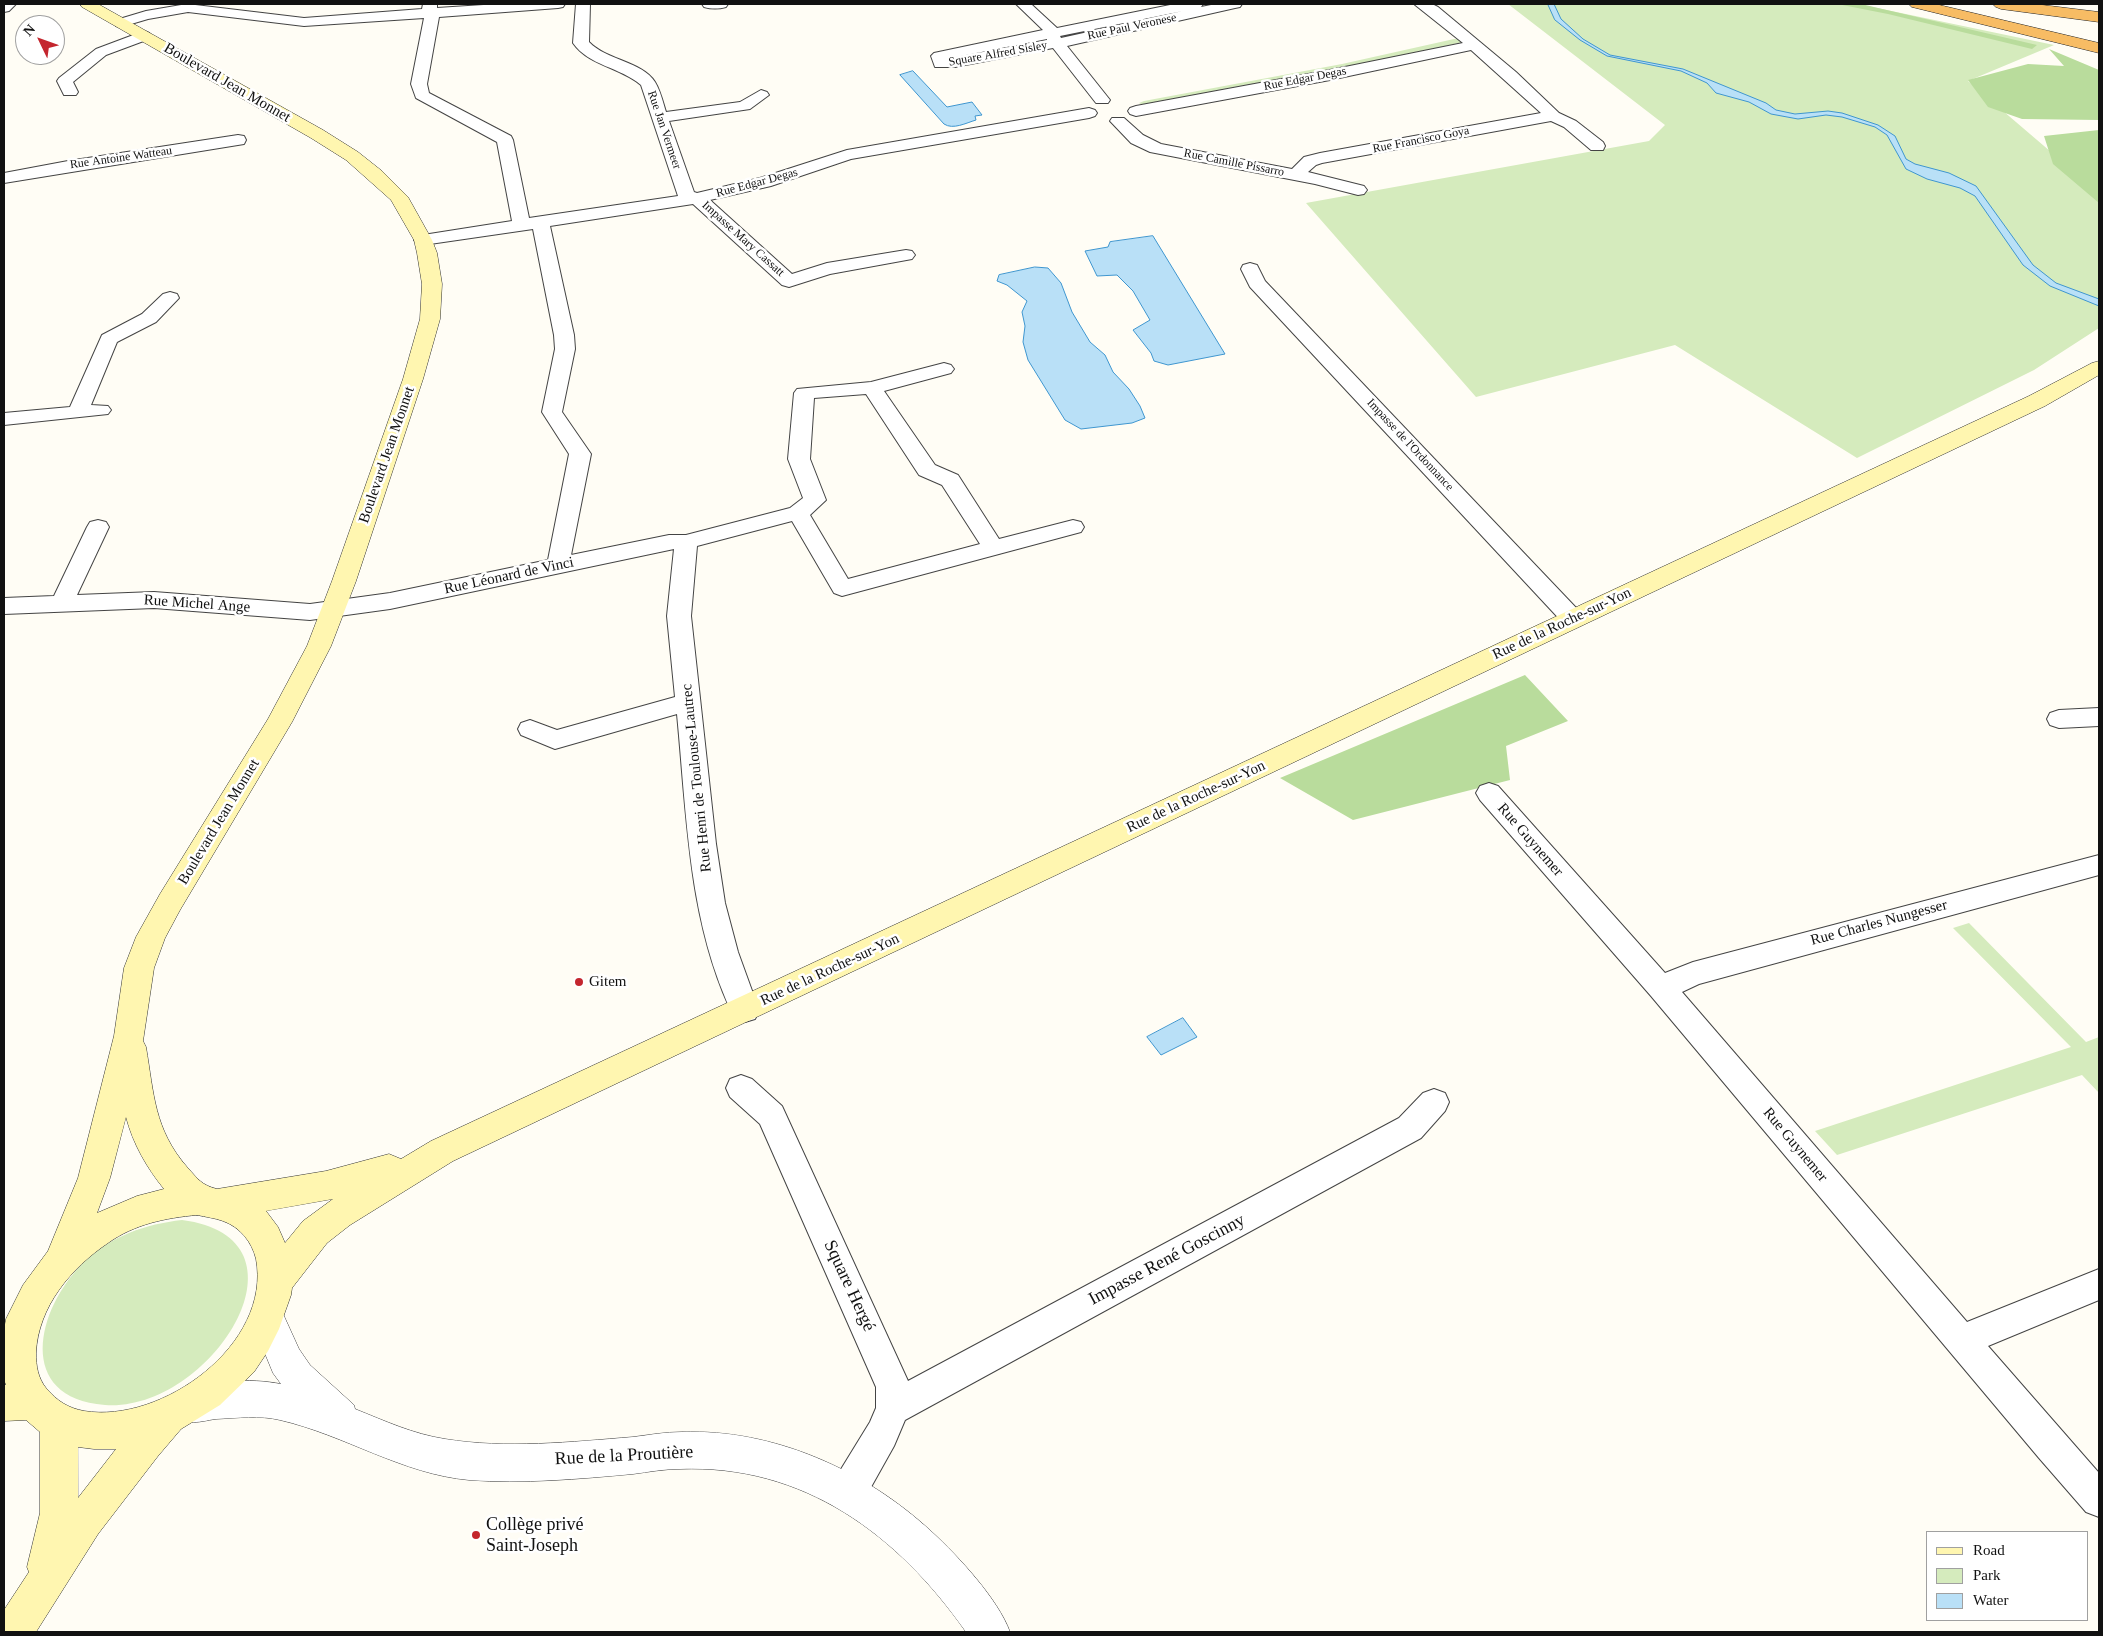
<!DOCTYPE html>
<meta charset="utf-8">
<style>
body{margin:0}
#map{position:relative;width:2103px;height:1636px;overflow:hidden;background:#fffdf5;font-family:"Times New Roman",serif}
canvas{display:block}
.frame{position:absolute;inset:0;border:5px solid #111;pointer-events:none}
.legend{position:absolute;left:1926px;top:1531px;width:162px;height:90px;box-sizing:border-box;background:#fff;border:1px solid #a0a0a0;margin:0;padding:6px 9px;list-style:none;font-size:15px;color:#111}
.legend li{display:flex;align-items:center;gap:10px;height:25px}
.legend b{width:25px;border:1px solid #a0a0a0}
.north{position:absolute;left:15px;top:15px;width:50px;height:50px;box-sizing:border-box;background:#fff;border:1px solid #a0a0a0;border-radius:50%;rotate:312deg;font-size:14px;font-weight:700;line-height:20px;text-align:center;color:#111}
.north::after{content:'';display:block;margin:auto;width:18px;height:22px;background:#c4262e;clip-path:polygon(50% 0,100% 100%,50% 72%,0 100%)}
</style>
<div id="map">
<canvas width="2103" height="1636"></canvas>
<div class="frame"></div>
<ul class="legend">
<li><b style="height:6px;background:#fff6b0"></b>Road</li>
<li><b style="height:14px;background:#d5ebbd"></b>Park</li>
<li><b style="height:14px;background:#b9e0f7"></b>Water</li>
</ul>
<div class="north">N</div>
</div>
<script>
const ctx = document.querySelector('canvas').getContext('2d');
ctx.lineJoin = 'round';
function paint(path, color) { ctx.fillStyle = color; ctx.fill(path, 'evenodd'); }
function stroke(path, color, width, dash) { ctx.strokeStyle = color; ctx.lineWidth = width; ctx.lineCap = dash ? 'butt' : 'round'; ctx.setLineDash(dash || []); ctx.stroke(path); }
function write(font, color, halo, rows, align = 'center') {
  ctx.font = font + ' "Times New Roman",serif'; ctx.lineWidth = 5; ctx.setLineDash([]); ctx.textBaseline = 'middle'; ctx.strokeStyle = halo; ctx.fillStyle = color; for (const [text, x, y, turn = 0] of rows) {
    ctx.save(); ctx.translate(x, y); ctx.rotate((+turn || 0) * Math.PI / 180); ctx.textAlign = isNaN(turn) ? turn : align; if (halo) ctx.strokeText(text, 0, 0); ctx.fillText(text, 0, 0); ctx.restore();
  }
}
paint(new Path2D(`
 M1508 4H1858L2054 45 1968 81 2099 193V328L2034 370 1857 458 1675 345 1476 397 1306 203 1649 141 1665 125Z
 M1454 39H1460L1463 42 1348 68 1144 106 1139 103 1144 101 1342 64Z
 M1969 923 2086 1042 2099 1037V1093L2082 1075 1837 1155 1815 1131 2071 1047 1953 928Z
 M182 1220C323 1238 210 1413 105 1405 15 1398 36 1309 84 1262 111 1236 146 1224 182 1220Z`), '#d5ebbd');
paint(new Path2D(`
 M1837 4H1861L2037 45 2032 49 1888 14Z
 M2049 49 2099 70V120L2022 119 1988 107 1968 80 2028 64 2064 66Z
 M2099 130V203L2053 164 2044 136Z
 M1525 675 1568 721 1506 746 1510 780 1353 820 1280 778Z`), '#b9dc9c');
const water = new Path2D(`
 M1548 4H1554L1561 19 1583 39 1610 55 1683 69 1766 103 1776 110 1795 114 1828 111 1842 113 1878 125 1895 136 1906 159 1915 164 1949 173 1976 186 2033 265 2056 283 2099 299V306L2050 286 2023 265 1975 196 1960 188 1927 179 1906 169 1887 135 1875 127 1842 117 1826 115 1798 119 1771 114 1749 102 1716 93 1707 83 1681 71 1607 56 1580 40 1555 20Z
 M913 71 947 107 972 102 982 115 975 116 976 120C966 123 953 130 944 124L900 75Z
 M1153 236 1225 354 1168 365 1154 361 1151 353 1133 330 1150 320 1133 291 1117 275 1097 276 1085 251 1108 247 1110 242Z
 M1035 267 1048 268 1061 283 1072 312 1090 342 1105 355 1113 372 1129 389 1140 406 1145 418 1132 423 1081 429 1065 420 1028 360 1023 342 1025 326 1022 312 1027 301 1007 285 997 281 999 275Z
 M1183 1018 1197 1037 1161 1055 1147 1037Z`);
paint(water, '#b9e0f7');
stroke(water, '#3f96cf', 1);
const minor = new Path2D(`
 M4 4H16L9 11 4 12Z
 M187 4 304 18 422 9 423 4H437V8L499 4H565L563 7 558 8 439 17 427 84 429 93 511 136 513 140 529 218 678 196 641 85C620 67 589 66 573 43L576 4H590L589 42C606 60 643 62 655 82 660 90 663 102 666 112L740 102 761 90 767 92 769 95 750 109 669 121 694 192 697 193 760 178 847 150 1089 108 1095 110 1097 113 1095 116 1089 118 851 159 771 186 710 200 792 274 827 263 906 250 912 251 915 255 912 259 830 274 789 287 782 285 693 204 550 226 574 335 575 349 562 412 591 454 571 555 669 535H686L790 508 803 498 788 459 794 393 797 389 871 382 944 363 951 365 954 369 951 373 884 391 935 465 958 475 999 539 1073 520 1081 522 1084 527 1081 532 842 596 834 593 792 521 697 546 691 616 716 844 725 903 738 952 759 1010 755 1019 745 1022 735 1019C688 925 687 816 677 714L555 749 521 735 518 729 521 723 530 720 557 730 675 697 667 616 674 549 390 609 310 620 154 608 4 614V598L54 596 87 527 90 522 98 520 106 522 109 527 77 595 154 592 310 604 390 593 548 560 569 454 542 412 555 349 554 335 533 229 423 245 417 244 414 240 417 236 423 235 512 221 497 142 416 98 411 84 424 18 304 26 188 12 148 19 121 27 116 26 114 23 116 20 146 11ZM866 394 919 475 942 485 980 544 848 579 810 515 826 500 810 459 814 398Z
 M702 4H728L726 7C719 9 711 9 704 7Z
 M1016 4H1031L1057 28 1175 4H1203L1201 7 1216 4H1242L1240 7 1235 8 1067 46 1110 100 1108 103H1096L1053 48 955 67H935L931 56 934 53 1043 30ZM1183 11 1061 38 1060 36ZM1047 39V40L951 58Z
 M1414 4H1432L1438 7 1516 72 1559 113 1576 121 1603 142 1605 146 1603 150H1591L1564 127 1551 121 1322 163 1316 165 1308 172 1364 186 1367 190 1364 194 1358 195 1315 184 1150 152 1131 143 1110 121 1112 118H1124L1143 135 1161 144 1292 169 1304 157 1320 153 1541 113 1471 50 1330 80 1136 116 1130 114 1128 111 1130 108 1136 106 1330 70 1463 43Z
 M144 31 149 33 152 36 149 39 106 55 73 82 78 92 76 95H64L57 81 59 78 96 49Z
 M238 135 244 136 246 140 244 144 4 183V173L68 161Z
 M1250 263 1257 265 1265 281 1581 613 1585 619 1581 625 1573 627 1565 625 1250 287 1241 269 1243 265Z
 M170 292 177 294 179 298 156 322 117 342 91 405 108 406 111 410 108 414 4 425V413L70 407 102 335 142 314 163 294Z
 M2099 708V726L2059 728 2050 725 2047 719 2050 713 2059 710Z
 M1489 783 1498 786 1665 973 1693 962 2099 855V875L1699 984 1682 992 1967 1322 2099 1269V1300L1988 1346 2099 1473V1517L2086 1512 2039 1458 1651 996 1480 800 1476 793 1480 786Z
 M741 1075 752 1079 782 1106 908 1381 1399 1118 1423 1093 1434 1089 1445 1093 1449 1102 1445 1111 1421 1138 905 1420 894 1446 861 1505 848 1510 835 1505 830 1492 835 1479 870 1422 876 1408V1387L760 1124 730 1097 726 1088 730 1079Z`);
const tertiary = new Path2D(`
 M267 1300 279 1305 299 1349 310 1365 354 1405 355 1409C385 1421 413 1434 445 1439 506 1449 571 1442 633 1437 649 1435 665 1432 682 1432 774 1429 865 1470 932 1532 958 1556 998 1599 1010 1632H966C898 1535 804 1464 680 1469 664 1469 648 1472 633 1474 579 1479 523 1484 469 1480 402 1474 345 1435 280 1420 260 1415 237 1418 216 1419 208 1420 198 1423 190 1422 186 1421 182 1418 178 1417L173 1404 178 1391C205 1380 252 1378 281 1384L273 1373 250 1317 255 1305Z`);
const secondary = new Path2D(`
 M80 4H98L323 130 358 152 382 171 408 197 432 240 437 253 442 284 440 319 423 379 356 581 331 646 292 722 180 910 165 938 154 968 143 1041 146 1047C154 1094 154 1129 187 1167 198 1179 201 1185 217 1189L326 1171 389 1154 401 1159 431 1141 2029 396 2092 363 2099 361V375L2045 406 453 1161 350 1225 327 1243 292 1288 291 1295 279 1329 268 1351 254 1372 220 1405 181 1429 158 1456 98 1534 36 1632H4V1610L29 1572 27 1567 40 1513V1432L26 1420 4 1421V1385H6L4 1379V1330L6 1319 23 1285 48 1251 78 1178 114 1036 124 968 136 937 160 894 268 719 307 646 332 581 403 379 420 319 422 284 417 253 414 240 391 200 346 160 311 138 82 7ZM126 1117C133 1144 147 1168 164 1189L137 1196 97 1213 110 1178ZM333 1199 303 1221 285 1243 278 1227 266 1211ZM197 1215C206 1217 215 1218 223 1221 240 1227 252 1242 256 1259 272 1344 162 1424 84 1411 68 1408 57 1401 46 1388 38 1378 36 1366 36 1353 38 1307 71 1268 108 1243 135 1224 165 1218 197 1215ZM78 1447 94 1449H116L78 1498Z`);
const trunk = new Path2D(`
 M1909 4H1935L2099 43V53L1912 7Z
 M1993 4H2034L2099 12V22L2001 9 1996 7Z`);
stroke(minor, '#444', 2);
stroke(tertiary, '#444', 1);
stroke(secondary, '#333', 1);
stroke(trunk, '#222', 1);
paint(minor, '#fff');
paint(tertiary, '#fff');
paint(secondary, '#fff6b0');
paint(trunk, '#f7bc64');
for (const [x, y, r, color] of [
 [579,982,5,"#c4262e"],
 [476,1535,5,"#c4262e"]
]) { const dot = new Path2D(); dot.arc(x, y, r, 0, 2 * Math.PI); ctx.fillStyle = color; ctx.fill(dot); stroke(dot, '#fff', 2); }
write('12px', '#111', '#fff', [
 ["Rue Paul Veronese",1132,27,-12],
 ["Square Alfred Sisley",998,54,-10],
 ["Rue Edgar Degas",1305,79,-11],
 ["Rue Jan Vermeer",664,130,71],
 ["Rue Francisco Goya",1421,140,-11],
 ["Rue Antoine Watteau",121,158,-8],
 ["Rue Camille Pissarro",1234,163,11],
 ["Rue Edgar Degas",757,183,-15],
 ["Impasse Mary Cassatt",743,239,42],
 ["Impasse de l'Ordonnance",1410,445,47]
]);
write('15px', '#111', '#fff', [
 ["Boulevard Jean Monnet",227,83,30],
 ["Boulevard Jean Monnet",387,455,-71],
 ["Rue Léonard de Vinci",509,576,-12],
 ["Rue Michel Ange",197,604,4],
 ["Rue de la Roche-sur-Yon",1562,624,-25],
 ["Rue Henri de Toulouse-Lautrec",697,778,-96],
 ["Rue de la Roche-sur-Yon",1196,797,-25],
 ["Boulevard Jean Monnet",219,822,-59],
 ["Rue Guynemer",1530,840,49],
 ["Rue Charles Nungesser",1879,923,-15],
 ["Rue de la Roche-sur-Yon",830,970,-25],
 ["Rue Guynemer",1795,1145,50]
]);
write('15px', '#111', '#fff', [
 ["Gitem",589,982]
], 'left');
write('18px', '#111', '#fff', [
 ["Impasse René Goscinny",1167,1260,-28],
 ["Square Hergé",849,1286,65],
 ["Rue de la Proutière",624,1456,-3]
]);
write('18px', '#111', '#fff', [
 ["Collège privé",486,1525],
 ["Saint-Joseph",486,1546]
], 'left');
</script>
